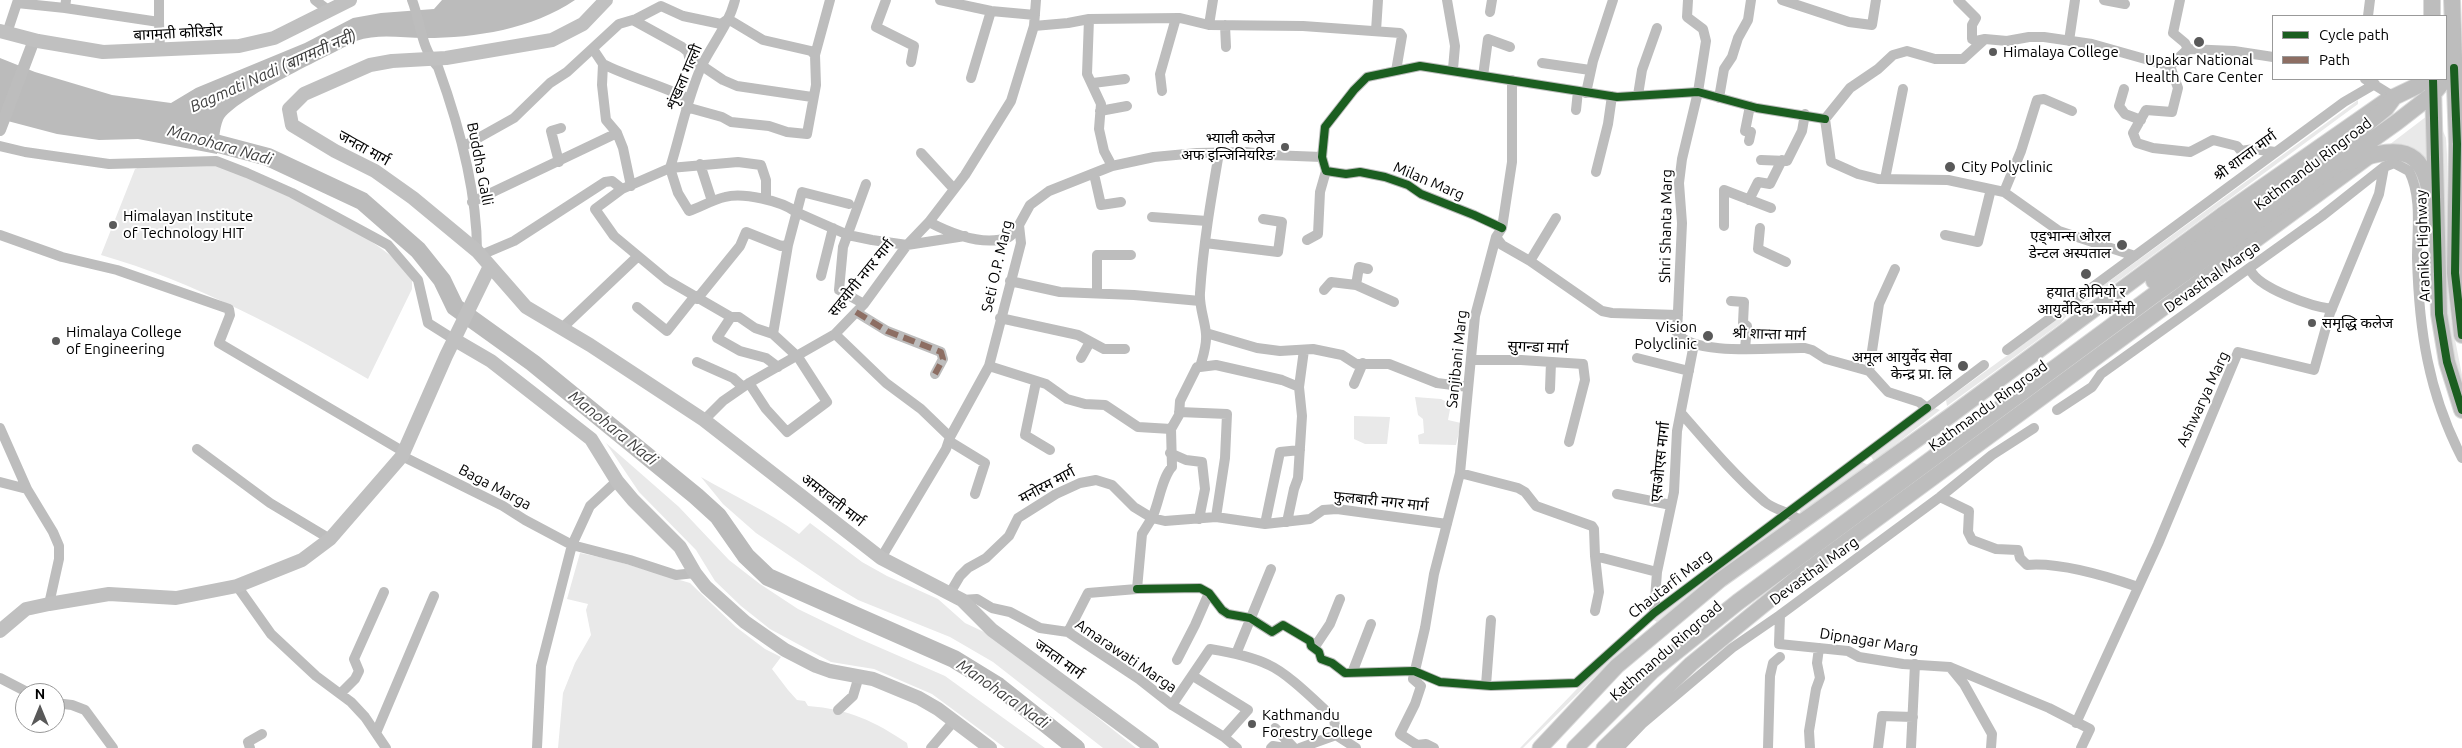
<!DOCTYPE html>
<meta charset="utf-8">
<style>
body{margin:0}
#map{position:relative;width:2462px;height:748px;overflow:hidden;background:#fff;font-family:Ubuntu,sans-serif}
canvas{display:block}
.legend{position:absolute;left:2272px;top:15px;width:175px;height:65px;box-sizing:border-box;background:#fff;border:1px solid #999;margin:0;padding:6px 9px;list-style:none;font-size:15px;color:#000}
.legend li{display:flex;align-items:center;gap:10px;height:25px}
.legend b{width:25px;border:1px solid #999}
.north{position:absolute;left:15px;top:683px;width:50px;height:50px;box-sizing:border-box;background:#fff;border:1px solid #999;border-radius:50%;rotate:0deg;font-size:14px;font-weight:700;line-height:20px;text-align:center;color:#000}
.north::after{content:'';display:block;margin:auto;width:18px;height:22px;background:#595959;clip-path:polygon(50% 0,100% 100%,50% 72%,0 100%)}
</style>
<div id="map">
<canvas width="2462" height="748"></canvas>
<ul class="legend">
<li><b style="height:6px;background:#1b5e20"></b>Cycle path</li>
<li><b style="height:6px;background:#8d6e63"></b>Path</li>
</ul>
<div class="north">N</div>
</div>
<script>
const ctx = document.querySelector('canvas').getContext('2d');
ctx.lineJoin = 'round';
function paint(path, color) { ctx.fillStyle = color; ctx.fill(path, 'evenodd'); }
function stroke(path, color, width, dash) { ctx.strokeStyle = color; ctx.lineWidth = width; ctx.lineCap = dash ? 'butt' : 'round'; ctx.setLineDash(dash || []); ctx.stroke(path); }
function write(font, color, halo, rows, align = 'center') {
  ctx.font = font + ' Ubuntu,"Noto Sans Devanagari",sans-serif'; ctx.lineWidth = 4; ctx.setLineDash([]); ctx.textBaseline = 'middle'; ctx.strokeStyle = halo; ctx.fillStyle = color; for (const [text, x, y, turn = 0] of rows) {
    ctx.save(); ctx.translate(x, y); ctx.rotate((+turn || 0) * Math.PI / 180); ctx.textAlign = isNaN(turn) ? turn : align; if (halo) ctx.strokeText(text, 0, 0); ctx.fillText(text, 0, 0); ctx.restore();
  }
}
paint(new Path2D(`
 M2358 100V104L2100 294C2085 301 2070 309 2061 323L1947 406 1946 400Z
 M2427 116 2426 166 2385 148Z
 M2440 124 2446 138 2447 155 2448 288 2451 319 2462 375V387L2446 320Z
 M216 164C271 189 345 218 391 256 399 263 406 271 412 279V289L368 379C286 331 192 281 101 255L135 169 143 166Z
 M1415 397 1441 399 1451 404 1448 420 1461 423 1456 445 1419 444 1418 435 1424 433 1423 419 1418 415Z
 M1932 407 1940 410 1874 461 1870 455Z
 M1354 416 1390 417 1387 444H1365L1354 439Z
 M606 443 679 507 729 560 760 584 798 609 860 639 945 676 1045 748H1005L932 694 874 669 831 662 770 629 741 606 715 581 696 550 639 492Z
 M1862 462 1868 465 1801 513 1798 507Z
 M701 477C734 496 769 512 799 534L810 523 862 562 887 576 938 599 965 623 999 639 1136 748H1103L993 662 950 637 858 600 833 585 756 533 723 504Z
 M1785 518 1791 521 1699 588 1657 622 1652 619Z
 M580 553 609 559 690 583 736 627 765 649 781 657 772 669 788 690 797 700 805 701 808 706C849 709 874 721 907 743L908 748H558L563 693 575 663 591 635 586 610 588 604 567 599Z
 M1633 638 1636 640 1601 671 1523 748H1520L1599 666Z`), '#e9e9e9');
paint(new Path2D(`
 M442 0H575C532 29 476 38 425 38 401 38 379 33 356 41 331 55 234 99 223 120 219 129 219 144 217 154L138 139 99 140 57 134 0 119V58L35 72 112 95 171 103 196 88 305 43 353 18 381 13 434 9Z`), '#bbb');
stroke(new Path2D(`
 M196 138 268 157 362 201 418 250 442 280 455 307 533 363 696 496 718 516 746 556 768 577 954 659 998 686 1076 748`), '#bbb', 18);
const primary = new Path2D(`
 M1540 748 1617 666 1720 580 1950 416 2222 215 2387 100
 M1604 748 1691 664 1798 577 2367 158`);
const trunk = new Path2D(`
 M2432 0V16
 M2452 0 2457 144 2455 273 2462 335
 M2433 85 2439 314 2447 362 2462 410
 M2349 162C2385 151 2419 139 2429 188
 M2154 281 2333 151 2386 108 2394 97 2417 86 2425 79
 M1575 748 1652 671 1738 602 2158 292 2397 122 2433 94 2454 68`);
stroke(primary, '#dbdbdb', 17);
stroke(trunk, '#dbdbdb', 18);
stroke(new Path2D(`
 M159 0V22
 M315 0 328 10
 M412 0C421 23 421 49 438 67 459 125 477 189 477 251
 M735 0C729 24 713 43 702 65 687 98 681 133 670 168L738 162 761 165 766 180V198
 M886 0 876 27 914 46 911 62
 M940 0 991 11 1035 15
 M1447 0 1455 46 1453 69
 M1688 0 1687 17 1703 29 1706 41 1698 92 1682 159 1679 183 1682 223 1677 333C1694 357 1776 347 1805 348L1812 350 1826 359 1869 371 1888 392 1919 402 1927 408 1984 365
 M1782 0 1849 22 1872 25 1876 0
 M1958 0 1976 18 1972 25V39L1976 41 1985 39
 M2104 0 2125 4
 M2180 0 2173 33 2185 43 2188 49
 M17 3 65 8 66 0
 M65 8 159 22 160 51
 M1490 12 1492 0
 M2368 16 2370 0
 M1089 19 1087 74 1101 104 1099 129 1104 151 1112 166
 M633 20 682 47 688 52 689 57 723 80 737 86 812 97
 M1209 25 1213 0
 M1225 25 1226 47
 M1034 26 1068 23 1089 19 1180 18 1209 25 1303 26 1400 33 1402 36 1396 71
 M1376 31 1378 0
 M7 33 18 0
 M2069 41 2075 0
 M815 55 830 0
 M1542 63 1590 70
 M603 64C631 78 661 85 689 99
 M2170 66 2178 88 2172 112 2146 110 2133 133 2137 143 2153 148 2190 152 2213 140 2237 146 2241 151 2254 149 2275 152
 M1483 76 1488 39 1510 47
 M971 78 991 11
 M2365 79 2394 97
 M1093 83 1125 79
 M2124 89 2119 106 2125 114 2141 120
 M1162 91 1160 74 1176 18
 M1586 93 1593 61 1613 0
 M1638 95 1642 70 1657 28
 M1719 98 1724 69 1732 57 1738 38 1748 20 1751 0
 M1576 110 1578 91
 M1100 111 1127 106
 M1825 119 1850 88 1878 69 1893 55 1907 51 1935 59H1963L1985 39 2007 41 2029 37H2044L2092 44 2170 66 2188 49 2234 51 2273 57
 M1825 119 1831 162 1858 174 1878 179 1948 180 2004 192 2059 231 2135 256
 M617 133 623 148 631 186
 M1749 141 1751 132 1745 131 1750 106
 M0 146 25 152 109 164 216 161 247 173 292 193 388 245 418 280 428 323 455 340
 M464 146 514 118 550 83 567 72 619 24 636 19 661 6 683 16 721 24 728 19 763 40 811 51 815 55 816 85 807 134 787 132 769 126 731 122 722 117 686 107
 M921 153 954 189
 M1761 160 1787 161 1802 131 1805 114
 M559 162 551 131 561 128
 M700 164 712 201
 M1596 172 1608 124 1612 96
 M1094 174 1101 205 1121 202
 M1885 179 1903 89
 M622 189 595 209 614 236 667 280 731 317H739L755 328 773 334 798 357 827 402 787 432 766 409 749 383
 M2004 192 2021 151 2037 100 2044 99 2072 111
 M1749 200 1758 182 1770 184 1782 160
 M472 202 617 133 606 120 602 85 603 64 593 49
 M1152 217 1207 221
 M929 222C950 233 984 247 1009 237 1013 235 1016 229 1019 225
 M1724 226V190L1771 208
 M1502 228 1474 215 1421 194 1408 185 1385 177 1360 172 1346 174 1326 171 1322 157 1325 127 1354 90 1367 77 1420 66 1617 97 1698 92 1757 108 1825 119
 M1760 228 1758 249 1786 262
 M0 235 62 257 117 270 229 309 230 315 219 343 404 452
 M1945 235 1978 242 1991 189
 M1496 237 1502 245 1530 261 1602 311 1612 313 1678 315
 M1307 240 1318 234 1320 192 1326 171
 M1205 243 1278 252 1282 222 1263 219
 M481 255 514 241 605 182 612 181 622 189 670 168 678 193 689 211C701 207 712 200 725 197 743 192 782 201 796 212L848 235 872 240 907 245 965 236
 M1530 261 1556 218
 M2250 269C2257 288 2313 307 2332 309
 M821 276 833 228
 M1010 281 1060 292 1134 295 1200 301
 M1356 285 1394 302
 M1324 290 1331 282 1356 285 1359 267 1368 269
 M1097 293V255H1131
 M697 299 740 246 746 232 781 246 788 245
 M1731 301 1744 302 1743 323 1747 326 1745 349
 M864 304 839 290 843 247 866 184
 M637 307 667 331 694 297
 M856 312 887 331 941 352 943 359 935 374
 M731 317 717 338 740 351 766 358 778 367
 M1000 318 1078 335 1104 349H1125
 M561 329 637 257
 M1206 333 1257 348 1280 351 1313 349 1342 355 1356 364H1389L1437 383 1468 387
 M773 334 788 245 802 192 849 204
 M835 334 886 383 921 409 950 437
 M2007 350 2344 102 2375 84
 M1081 358 1090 342
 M1637 358 1689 371
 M1471 360H1521L1583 364 1585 380 1569 442
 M697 362 733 378 743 387
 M989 366 1046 384 1067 399 1085 404 1105 405 1138 427 1171 429
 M1200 367 1216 365 1282 380 1299 387
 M1869 371 1879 304 1895 269
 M1036 382 1025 435 1050 450
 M1354 384 1363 363
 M1550 389 1551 362
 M2057 410 2092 387 2101 374 2322 216 2384 167 2394 163 2409 171C2422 197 2417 229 2417 258 2419 330 2428 392 2462 458
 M1179 412 1227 414 1225 458 1216 517
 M1681 413C1708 444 1734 475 1765 502 1776 511 1791 512 1802 522
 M704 420 723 401 749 383 835 334 864 304 907 245 929 222 965 175 1011 101 1034 26 1036 0
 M0 428 27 489 53 532 59 546V559L49 604
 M949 441 985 463 975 494
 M197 449 270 503 330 539
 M1170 453 1186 460 1202 462 1205 489 1199 519
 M402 456 503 506 525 520 572 545 630 560 676 575 695 573
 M1460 473 1518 488 1525 492 1536 506 1592 526 1594 529 1595 556
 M0 482 27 489
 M1617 494 1671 505
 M1940 497 1969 511 1968 532 1972 540 1996 549 2018 550 2020 558 2027 565C2060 562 2106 576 2138 587
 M1287 522 1294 489 1298 478 1302 416 1299 387 1304 350
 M1265 524 1280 452 1300 450
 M881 558 946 449 950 437 989 366 1021 243 1019 225 1030 205 1049 191 1112 166 1154 157 1197 153 1246 152 1270 155 1322 157
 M237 586 271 634 316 676 351 702 365 717 386 748
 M1137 589 1200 588 1209 593 1222 610 1228 614 1250 618 1272 632 1283 625 1310 641 1311 646 1319 652 1321 659 1332 663 1345 673 1414 671 1440 682 1491 686 1576 683 1654 613 1927 408
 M950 593 960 576 968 568 986 558 1009 536 1018 518 1056 494 1080 483 1096 480 1112 485 1134 507 1152 518C1159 503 1162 477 1172 467L1171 429 1179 415 1180 401 1197 367H1200C1203 356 1207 346 1206 334 1205 320 1199 307 1200 293 1203 246 1211 199 1219 153
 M962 600 977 599 992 608 1010 612 1040 628 1068 632 1139 679 1172 705 1224 737 1237 748
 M1595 611 1599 592 1595 556 1657 572
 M1654 613 1657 572 1674 492 1677 431 1694 344
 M1780 615 1779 644 1848 651 1859 657 1903 664 1950 667 2049 708 2090 729 2081 748
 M1068 632 1088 593 1137 589 1142 534 1152 518 1165 521 1216 517 1265 524 1310 519 1323 510 1337 509 1447 524
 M1314 648 1330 624 1340 599
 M1236 654 1271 569
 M1177 660 1195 625 1209 593
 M1950 667 1964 684 1992 734 1991 748
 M1352 673 1371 624
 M1193 676 1248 710 1224 737
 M0 678 29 693
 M1486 685 1491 620
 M341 693 355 679 359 671 354 659 384 592
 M55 703 72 705 85 710 113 748
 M1172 705 1210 649C1229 652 1251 656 1269 665 1289 674 1317 703 1334 718L1336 735
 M838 710 853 696 859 676
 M2076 723 2158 544 2238 352 2314 370 2330 313 2379 194 2384 167
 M1275 728 1294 748
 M376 733 434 596
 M1336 735 1356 748
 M250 748 248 742 262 734
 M537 748 541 666 572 545 590 506 617 481
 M931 748 954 721
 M1271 748 1273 746 1285 748
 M1300 748 1336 735
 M1434 748 1426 744 1417 745 1400 734 1415 704 1421 686 1413 679 1425 628 1434 574 1460 473 1475 316 1496 237 1502 228 1512 162V80
 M1619 748 1642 724 1732 648 1780 615 1940 497 1992 455 2034 428
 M1768 748 1770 676 1773 663 1780 657
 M1810 748 1809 731 1816 689 1820 678 1817 663 1819 648
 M1878 748 1882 716 1913 717
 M1911 748 1915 664`), '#bdbdbd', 10);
stroke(new Path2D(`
 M0 130 34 40`), '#bdbdbd', 12);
stroke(new Path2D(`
 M606 0 583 24 552 40 446 58 392 61 370 65 304 94 289 109 292 125 335 151 375 171 413 198 477 251 526 307 590 345 704 420 881 558 962 600 992 630 1152 748
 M0 31 38 41 103 52 239 46 274 38 350 0
 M455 340 491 361 591 439 617 481 633 500 680 547 695 573 706 587 745 622 785 650 816 666 830 671 873 679 919 698 938 709 990 748
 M0 631 26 609 49 604 109 594 176 598 237 586 302 560 330 539 402 456 446 356 490 266`), '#c0c0c0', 14);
stroke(primary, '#bdbdbd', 15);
stroke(trunk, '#bdbdbd', 16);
stroke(new Path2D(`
 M856 312 887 331 941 352 943 359 935 374`), '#8d6e63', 6, [12, 6]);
stroke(new Path2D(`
 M2454 68 2457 144 2455 273 2462 335
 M2433 79 2439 314 2447 362 2462 410
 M1502 228 1474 215 1421 194 1408 185 1385 177 1360 172 1346 174 1326 171 1322 157 1325 127 1354 90 1367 77 1420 66 1617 97 1698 92 1757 108 1825 119
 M1137 589 1200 588 1209 593 1222 610 1228 614 1250 618 1272 632 1283 625 1310 641 1311 646 1319 652 1321 659 1332 663 1345 673 1414 671 1440 682 1491 686 1576 683 1654 613 1927 408`), '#1b5e20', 8);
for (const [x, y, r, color] of [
 [2199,42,6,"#595959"],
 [1993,52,5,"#595959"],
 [1285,147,5,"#595959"],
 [1950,167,6,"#595959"],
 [113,225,5,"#595959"],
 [2122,245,6,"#595959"],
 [2086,274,6,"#595959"],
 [2312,323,5,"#595959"],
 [1708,336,6,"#595959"],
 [56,341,5,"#595959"],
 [1963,366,6,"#595959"],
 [1252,724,5,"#595959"]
]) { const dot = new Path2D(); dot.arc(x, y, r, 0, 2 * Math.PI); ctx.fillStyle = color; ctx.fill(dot); stroke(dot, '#fff', 2); }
write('15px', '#000', '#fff', [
 ["बागमती कोरिडोर",178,33,-3],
 ["शृंखला गल्ली",684,77,-67],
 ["जनता मार्ग",364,148,29],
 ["श्री शान्ता मार्ग",2245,156,-36],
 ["Buddha Galli",480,164,79],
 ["Kathmandu Ringroad",2313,164,-37],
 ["Milan Marg",1429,181,23],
 ["Shri Shanta Marg",1666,226,-89],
 ["Araniko Highway",2423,246,-92],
 ["Seti O.P. Marg",997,266,-77],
 ["Devasthal Marga",2212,277,-35],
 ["सहयोगी नगर मार्ग",861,278,-51],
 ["श्री शान्ता मार्ग",1769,334,2],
 ["सुगन्डा मार्ग",1538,347,2],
 ["Sanjibani Marg",1457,359,-84],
 ["Ashwarya Marg",2203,399,-65],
 ["Kathmandu Ringroad",1988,406,-36],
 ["एसओएस मार्गा",1660,462,-84],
 ["मनोरम मार्ग",1047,485,-28],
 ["Baga Marga",495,487,28],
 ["अमरावती मार्ग",833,500,38],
 ["फुलबारी नगर मार्ग",1381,501,6],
 ["Devasthal Marg",1814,571,-36],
 ["Chautarfi Marg",1670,584,-38],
 ["Dipnagar Marg",1869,641,9],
 ["Kathmandu Ringroad",1666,651,-41],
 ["Amarawati Marga",1126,656,34],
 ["जनता मार्ग",1059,659,36]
]);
write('15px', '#000', '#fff', [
 ["Himalaya College",2003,52],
 ["Upakar National",2199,60,"center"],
 ["Health Care Center",2199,77,"center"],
 ["भ्याली कलेज",1275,138,"right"],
 ["अफ इन्जिनियरिङ",1275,155,"right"],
 ["City Polyclinic",1961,167],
 ["Himalayan Institute",123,216],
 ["of Technology HIT",123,233],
 ["एड्भान्स ओरल",2111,236,"right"],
 ["डेन्टल अस्पताल",2111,253,"right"],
 ["हयात होमियो र",2086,292,"center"],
 ["आयुर्वेदिक फार्मेसी",2086,309,"center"],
 ["समृद्धि कलेज",2322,323],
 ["Vision",1697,327,"right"],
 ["Polyclinic",1697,344,"right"],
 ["Himalaya College",66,332],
 ["of Engineering",66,349],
 ["अमूल आयुर्वेद सेवा",1952,357,"right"],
 ["केन्द्र प्रा. लि",1952,374,"right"],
 ["Kathmandu",1262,715],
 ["Forestry College",1262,732]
], 'left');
write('italic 16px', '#3f3f3f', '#fff', [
 ["Bagmati Nadi (बागमती नदी)",273,71,-24],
 ["Manohara Nadi",220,145,16],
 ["Manohara Nadi",613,428,39],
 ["Manohara Nadi",1003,694,35]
]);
</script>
